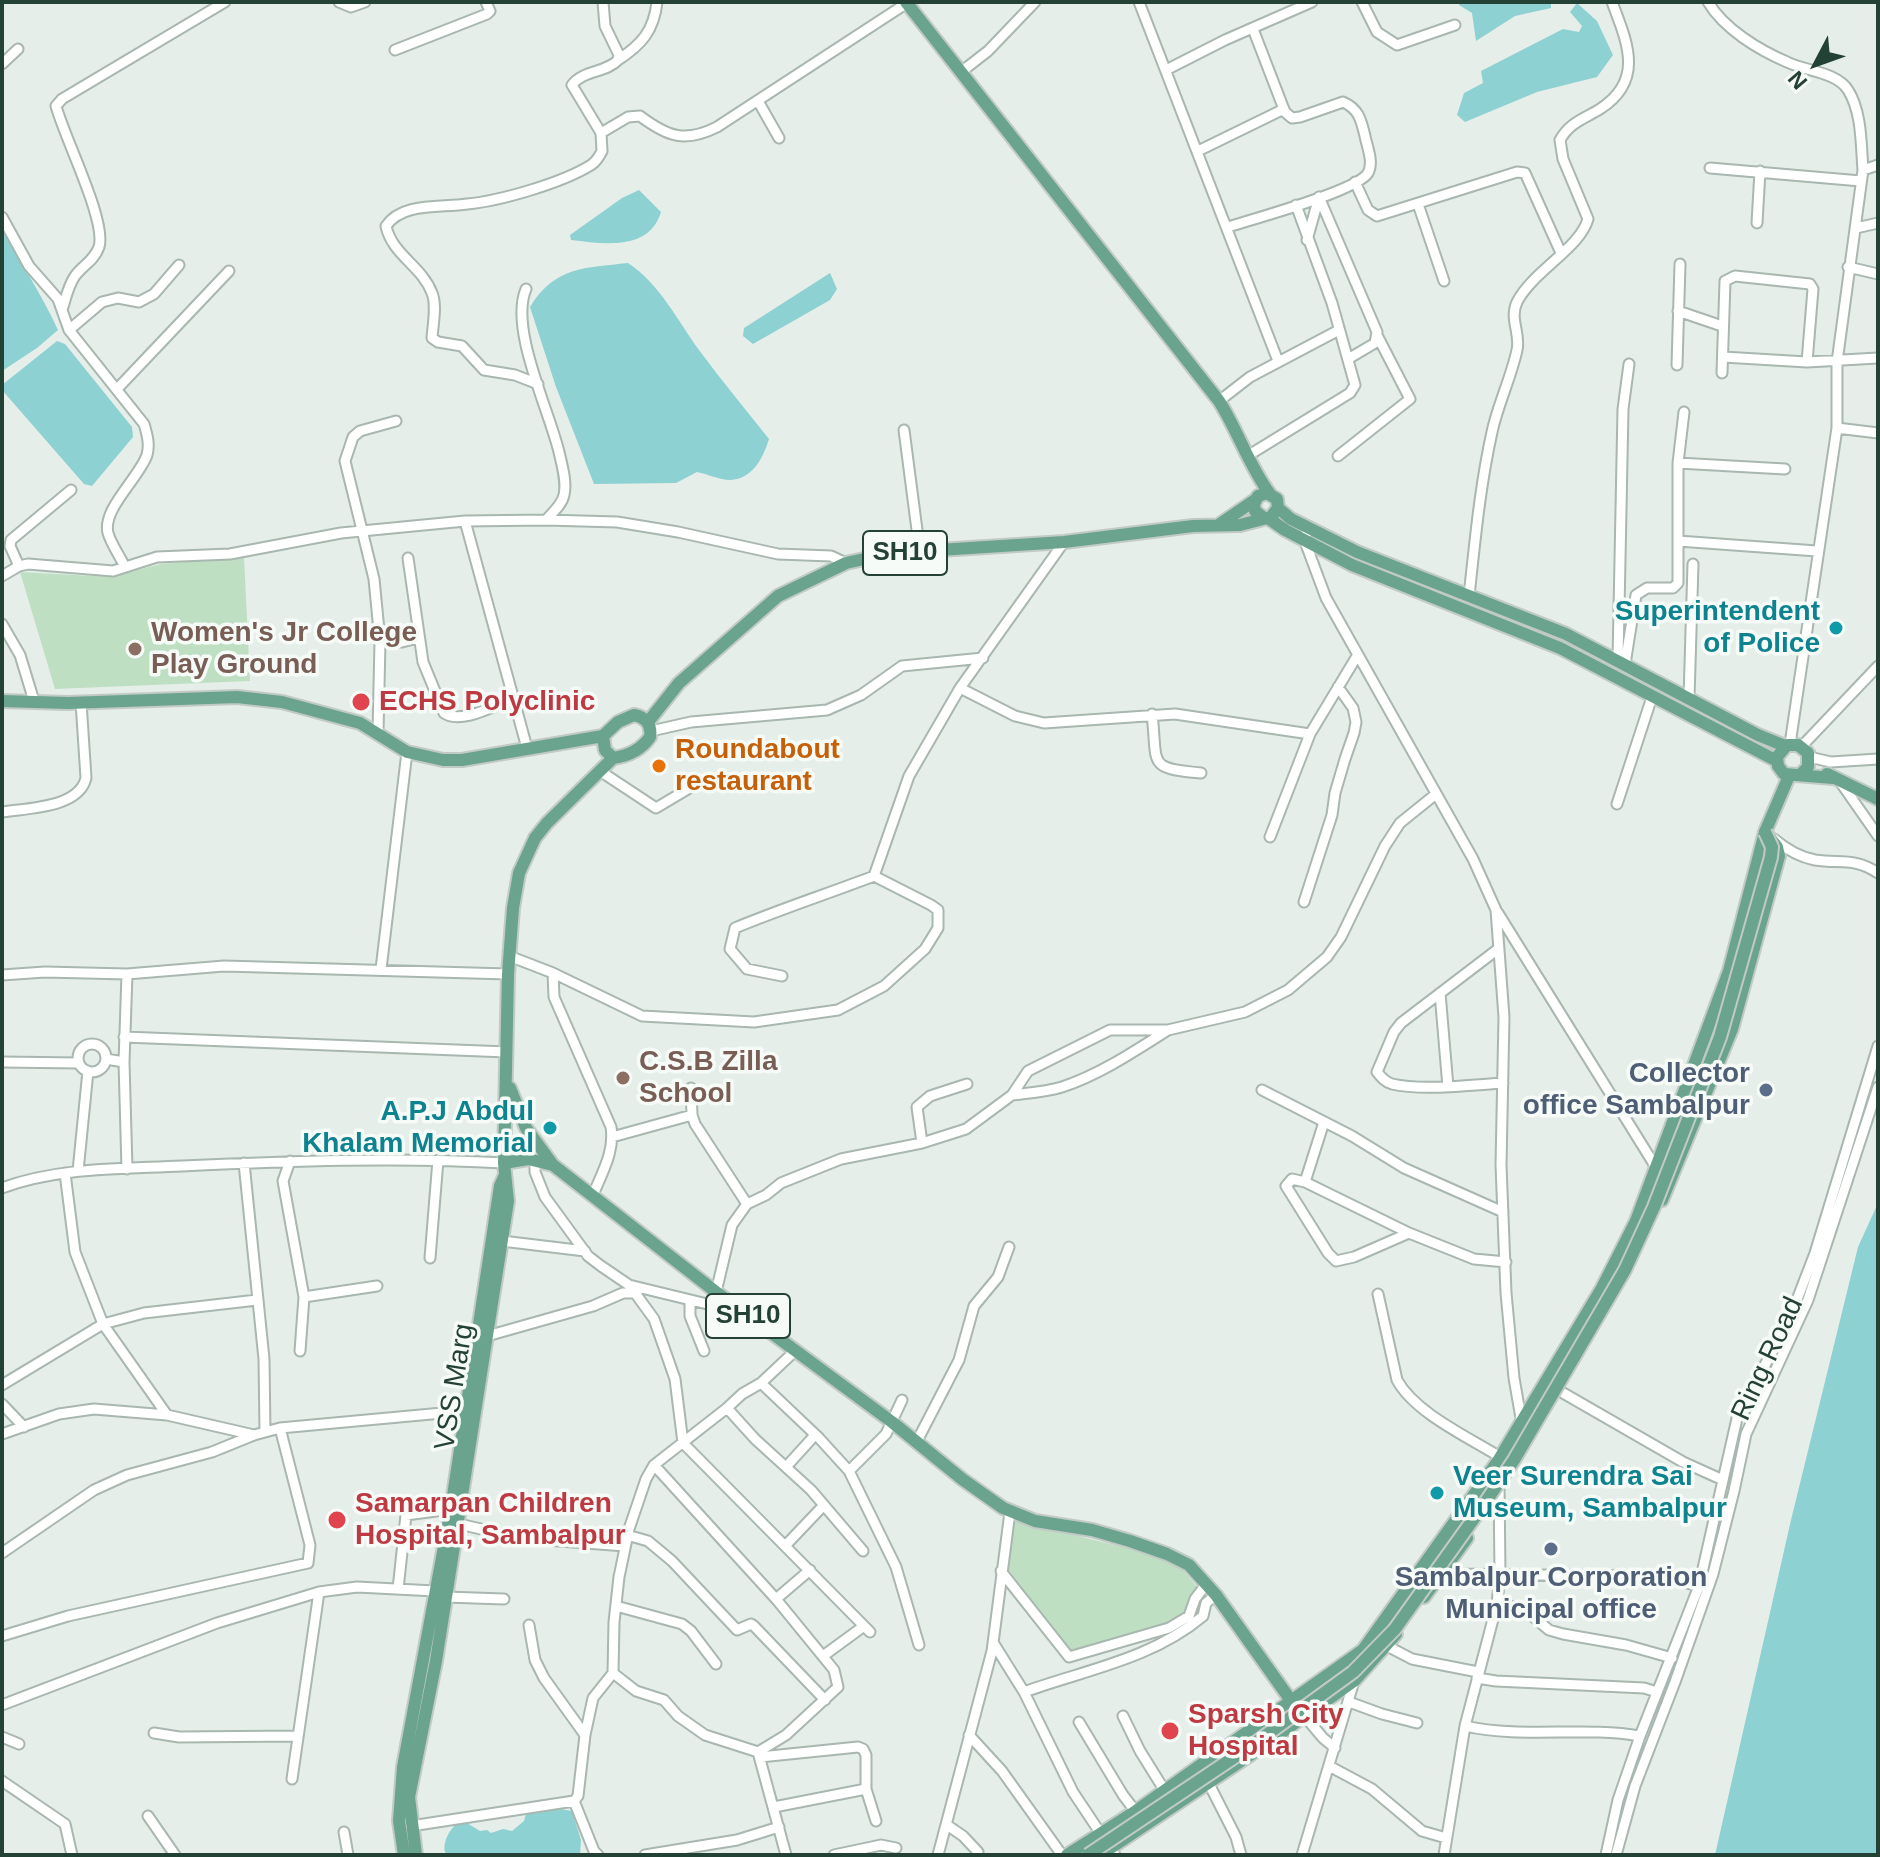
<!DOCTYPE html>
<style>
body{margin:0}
#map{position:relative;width:1880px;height:1857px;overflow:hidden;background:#e6eee9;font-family:Helvetica,sans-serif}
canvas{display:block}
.frame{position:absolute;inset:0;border:4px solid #244135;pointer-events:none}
.north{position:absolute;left:1776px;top:24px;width:80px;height:80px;-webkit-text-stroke:6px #f6fbf8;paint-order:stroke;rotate:229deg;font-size:22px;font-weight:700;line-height:32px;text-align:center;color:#244135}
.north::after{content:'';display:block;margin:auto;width:28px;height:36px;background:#244135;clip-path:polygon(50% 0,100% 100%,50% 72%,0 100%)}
</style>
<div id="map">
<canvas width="1880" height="1857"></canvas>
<div class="frame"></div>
<div class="north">N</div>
</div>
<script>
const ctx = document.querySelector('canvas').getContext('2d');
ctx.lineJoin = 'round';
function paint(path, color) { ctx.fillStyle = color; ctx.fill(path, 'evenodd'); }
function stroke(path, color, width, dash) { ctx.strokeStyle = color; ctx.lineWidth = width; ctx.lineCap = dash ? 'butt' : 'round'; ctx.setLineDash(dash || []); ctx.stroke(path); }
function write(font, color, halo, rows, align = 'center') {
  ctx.font = font + ' Helvetica,sans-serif'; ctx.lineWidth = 7; ctx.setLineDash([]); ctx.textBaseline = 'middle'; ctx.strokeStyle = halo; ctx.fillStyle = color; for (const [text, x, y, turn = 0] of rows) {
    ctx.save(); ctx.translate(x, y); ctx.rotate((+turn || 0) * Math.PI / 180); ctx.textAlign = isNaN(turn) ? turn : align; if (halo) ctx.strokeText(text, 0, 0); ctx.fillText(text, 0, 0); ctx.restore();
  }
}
paint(new Path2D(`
 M244 557 250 681 55 689 20 572 111 577 161 564Z
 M1014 1520 1174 1560 1198 1588 1184 1614 1165 1624 1072 1652 1007 1568Z`), '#bfdfc3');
paint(new Path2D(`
 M1460 2H1551V8L1515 16 1476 41 1472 13 1459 5Z
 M1577 3 1597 21 1613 55 1597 77 1537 92 1465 122 1457 115 1464 93 1483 83 1481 71 1563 29 1579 32 1582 26 1570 12Z
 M639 190 661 212C649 251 605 244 571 240L570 235 622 198Z
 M2 230C21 263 42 295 58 330L37 348 2 371Z
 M628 263C659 283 678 321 699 350 722 381 746 410 769 439 763 458 753 479 730 480 720 480 707 474 697 472L676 483 594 484 556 387 530 307C555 266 585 268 628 263Z
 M830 273 837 289 830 300 753 344 743 336 744 328Z
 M57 341 65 344 132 427 133 437 92 486 84 484 2 390V385Z
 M1878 1203V1855H1715L1791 1520 1858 1247Z
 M544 1806 572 1811 581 1840 580 1855H447L445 1852C442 1841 452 1825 462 1820L480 1831 487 1830 491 1833 503 1829 512 1831 524 1821 526 1814 522 1808Z`), '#8ed1d3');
const minor = new Path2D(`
 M339 2 351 7 365 2
 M1139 2 1278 361
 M1362 2 1377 32 1397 45 1455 25
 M1708 2C1724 29 1759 50 1787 62 1805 71 1837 72 1848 90 1862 112 1861 145 1863 170L1837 362V428L1790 744
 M395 50 487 14 490 11 486 2
 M618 60C641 45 654 31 657 2
 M2 64 18 49
 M1166 70 1225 40 1312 2
 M961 72 988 51 1035 2
 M758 101 779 138
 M601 133 572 85C583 70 606 73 618 60L619 55 605 26 603 2
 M1198 151 1284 109
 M1710 168 1861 181
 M1863 170 1878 165
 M1355 182 1368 210 1377 216 1517 172 1525 173 1561 253
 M1319 197 1377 332 1375 343 1348 359
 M1418 204 1444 281
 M2 217 29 266 58 299 69 330 144 424C147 434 150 444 147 455 139 478 102 509 108 533 111 544 120 556 125 567
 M1757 223 1760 171
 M1228 227C1253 219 1357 191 1368 173 1374 162 1367 147 1365 136 1361 120 1359 109 1343 102L1300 117 1292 118 1285 112 1253 29
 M1856 228 1878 223
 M1307 240 1319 197
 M1848 267 1878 274
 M62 310C66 298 68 286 75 276 83 265 94 261 99 247 107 221 64 137 56 106L62 99 225 2
 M1678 311 1722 326
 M69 330 102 302 118 298 139 302 154 294 179 265
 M1807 362 1878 358
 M1677 365 1680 264
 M1722 373 1725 281 1735 276 1810 284 1813 289 1807 362 1723 357
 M538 384 515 375 484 370 462 346 438 342 432 338C433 324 437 305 432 293 422 266 392 255 386 226 402 202 440 208 467 204 500 201 562 183 591 165 596 162 599 157 602 151L601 133 628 117 640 116C668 137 685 143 717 127L907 3
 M118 388 229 271
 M1219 401 1250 377 1339 330
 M1837 428 1878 433
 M904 430 920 553
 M1249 455 1350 393 1355 385 1332 303 1296 205
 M1338 456 1410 399 1378 337
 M1678 463 1785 469
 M546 520 617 522 678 532 778 554 831 556 846 563
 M465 521 527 748
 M1309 527 1304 539 1326 598 1473 859 1496 910 1504 1017 1501 1165 1506 1293 1514 1378 1522 1424
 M1678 541 1817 551
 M408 558 423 662 444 713C461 725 495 705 512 699
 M19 566 10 546 11 540 71 490
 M2 576 19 566 28 564 113 571 157 557 230 554 341 533 465 521 546 520C552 513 562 505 564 495 567 482 562 465 559 452 549 410 509 328 526 289
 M1469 596C1475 541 1480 486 1492 432 1498 404 1511 378 1517 350 1521 334 1509 319 1517 302 1533 271 1580 248 1588 219L1563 159 1560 140C1570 122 1584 119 1600 109 1645 80 1627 42 1612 2
 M2 624 20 655 34 701
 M380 641 402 642 418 638
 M1618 660 1623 409 1629 364
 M1625 664 1636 595 1647 588H1673L1678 583V463L1684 412
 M960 688 1015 716 1044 723 1175 714 1310 734
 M1689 698 1693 564
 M1152 714C1158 765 1146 768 1201 773
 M651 731 691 722 827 710 861 695 902 666 983 658
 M378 733 380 641 374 579 345 461 353 437 360 431 396 421
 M1802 746 1878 666
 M1809 757 1831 762 1878 759
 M600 771 656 808 698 783
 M1841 783 1878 836
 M1617 804 1652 697
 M2 812C28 808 79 808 86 778L81 702
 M1270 837 1310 734 1357 656
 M1774 839C1786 849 1799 857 1815 860 1840 864 1854 857 1878 873
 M1304 902 1332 815 1335 793 1345 759 1354 733 1356 722 1353 708 1338 687
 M1498 913 1657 1169
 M1498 949 1401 1023 1394 1032 1377 1072C1381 1077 1385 1082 1392 1084 1422 1091 1471 1085 1503 1083
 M509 956 553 973 642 1016 754 1022 838 1010 884 986 925 949 938 928V910L931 905 874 876 909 776 960 688 1064 542
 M381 969 407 752
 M553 973 554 997 611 1127C615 1151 602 1173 593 1195
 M2 975 45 972 127 974 224 966 508 974
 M782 976 747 969 730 949 735 928C781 909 827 894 874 876
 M1440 993 1448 1087
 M124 1037 507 1052
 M78 1058a14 14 0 1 1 28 0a14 14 0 1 1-28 0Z
 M106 1059 124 1062 127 1169
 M2 1062 79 1063
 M124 1062 127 974
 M691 1088 692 1115 695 1124 747 1204 766 1195 781 1183 841 1159 922 1143 966 1129 1012 1095 1028 1071 1110 1030H1168L1245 1012 1288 990 1327 957 1341 937 1385 846 1400 823 1436 794
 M1262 1090 1352 1136 1404 1168 1503 1212
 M1012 1095C1028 1093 1046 1092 1062 1087 1099 1075 1135 1051 1168 1030
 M612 1137 692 1115
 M922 1143 917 1107 930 1096 967 1084
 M535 1160V1172L545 1197 588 1256 601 1266 629 1285 736 1311
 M290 1161 283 1181 304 1297 300 1351
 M244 1163 264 1359 265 1432
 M78 1171 88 1071
 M65 1173 75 1252 103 1324 167 1415
 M1305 1182 1324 1122
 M2 1188C59 1167 122 1169 182 1166 290 1161 397 1157 504 1163
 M1409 1233 1354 1257 1336 1261 1328 1253 1286 1186 1292 1179 1305 1182 1409 1233 1474 1259 1506 1262
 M502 1241 585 1251
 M430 1258 438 1160
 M716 1292 732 1225 747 1204
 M635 1293 654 1319 675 1379 683 1443 870 1632
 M1378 1294 1397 1380C1415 1413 1468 1437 1500 1457
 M304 1297 377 1286
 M690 1301V1316L704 1351
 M487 1336 593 1306 623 1293H635L639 1290
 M761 1383 819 1438 849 1471 896 1567 919 1645
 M2 1385 103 1324 144 1313 257 1300
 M1551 1386 1683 1462 1723 1480
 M2 1404 24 1427
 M727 1408 755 1439 811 1490 863 1551
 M2 1434 59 1414 94 1409 167 1415 254 1435 280 1428 464 1411
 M916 1443 959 1360 974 1306 998 1277 1009 1247
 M654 1465 776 1599 834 1670 838 1687 786 1735 758 1752 705 1735 678 1716 664 1700 636 1691 613 1673 614 1622 619 1577 629 1529 646 1479 654 1465 727 1408 742 1394 761 1383 795 1351
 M786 1467 815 1435
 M849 1471 886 1434 902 1400
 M459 1524 520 1538 625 1546
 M627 1535 648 1541 672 1561 737 1630 751 1624 754 1626 825 1700
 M785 1546 824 1505
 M2 1553 94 1490 127 1475 212 1452 254 1435
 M1001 1571 1069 1657 1169 1628 1189 1616 1195 1599 1207 1583
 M1440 1571 1450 1574 1630 1576 1675 1580 1699 1586
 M398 1589 406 1515 451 1509
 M445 1597 504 1599
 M776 1599 810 1570
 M1497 1604 1514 1607 1530 1614 1549 1630 1563 1634 1626 1645 1672 1658
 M616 1606 682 1624 691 1631 716 1664
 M529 1625 535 1660 544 1678 585 1735
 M2 1636 68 1616 308 1563 310 1545 280 1428
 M994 1644 1024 1692
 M1387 1646 1412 1659 1478 1672
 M823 1656 864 1626
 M1477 1678 1496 1681 1644 1688 1657 1692
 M1349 1702 1382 1714 1417 1723
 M2 1705 217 1623 319 1592 357 1587 435 1591
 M1302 1713 1323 1738 1335 1748
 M1123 1716 1140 1751 1168 1796
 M1079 1722 1123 1795 1139 1816
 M1465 1726C1523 1739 1583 1726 1640 1736
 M154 1733 179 1737 298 1736
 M969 1735 1002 1771 1062 1855
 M2 1737 19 1744
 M758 1752 786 1855
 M760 1757 858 1747 863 1749 866 1755V1789L876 1821
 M1329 1766 1372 1789 1422 1831 1446 1838
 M1206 1778 1236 1837 1241 1855
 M292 1779 319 1592
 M2 1781 65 1824 72 1855
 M574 1801 594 1851 598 1855
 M774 1807 866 1789
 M148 1816 175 1855
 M947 1825 963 1836 978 1852
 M411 1826 574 1801 578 1796 585 1735 593 1698 613 1673
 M344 1832 348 1855
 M645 1855 737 1840 779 1827
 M834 1855 881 1845 896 1848
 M938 1855 992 1651 1010 1512
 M1115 1855 1073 1792 1024 1692C1085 1670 1152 1659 1203 1616L1206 1603 1216 1595
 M1302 1855 1355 1678
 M1444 1855 1465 1726 1497 1604 1500 1574 1499 1484
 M1606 1855 1618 1800 1640 1736 1699 1586 1738 1414 1788 1323 1815 1253 1878 1046
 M1616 1855 1635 1786 1675 1682 1713 1574 1734 1491 1746 1434 1808 1300 1878 1087`);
const major = new Path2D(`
 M906 2 1219 401C1238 431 1249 466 1270 494
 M1278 508 1291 519 1357 552 1566 634 1758 735 1785 746
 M1268 518 1285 530 1352 565 1560 648 1777 761
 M1220 524 1255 500
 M2 701 68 703 237 697 282 702 360 723 407 752 443 760H462L603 736
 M634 715C646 717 652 725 650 737 641 750 628 756 613 758L605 750 603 736 618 722Z
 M648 722 679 683 778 596 846 563 892 553 1064 542 1193 526 1240 525 1271 517 1278 508 1277 499 1267 493 1258 496 1254 504 1255 511 1264 518
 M1827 774 1878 799
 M1800 775 1808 767V753L1798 745H1787L1777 757 1778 766 1784 774 1833 778
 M510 1088 526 1128 553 1165
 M504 1163 528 1159 553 1165 716 1292 892 1422 962 1479 1003 1508 1035 1521 1092 1530 1130 1541 1167 1554 1189 1565 1216 1595 1292 1702
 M1662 1200 1732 1029 1779 856 1777 847 1770 838
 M1424 1597 1467 1538
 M404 1855 399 1821 403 1767 451 1509 500 1186 505 1175
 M416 1855 409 1797 436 1661 508 1201 504 1163 508 974 513 908 519 873 535 838 547 823 613 758
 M1067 1855 1136 1811 1363 1650 1498 1461 1602 1288 1636 1221 1729 971 1765 832 1789 776
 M1100 1855 1250 1755 1355 1680 1396 1634`);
stroke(minor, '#a8b7af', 13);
stroke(major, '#c2cac6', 16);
stroke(minor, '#fff', 9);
stroke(major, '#6aa48e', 12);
const majorBridge = new Path2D(`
 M1088 1855 1251 1746 1353 1672 1395 1629 1485 1503 1514 1460 1604 1306 1625 1270 1654 1207 1720 1037 1771 857 1772 847 1765 832`);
stroke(majorBridge, '#c2cac6', 16, []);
stroke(majorBridge, '#6aa48e', 12);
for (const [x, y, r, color] of [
 [1836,628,8,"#0f9aa8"],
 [135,649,8,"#8d6e63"],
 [361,702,10,"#e0444e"],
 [659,766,8,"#e8710a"],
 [623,1078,8,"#8d6e63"],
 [1766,1090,8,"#5c6f8a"],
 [550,1128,8,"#0f9aa8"],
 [1437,1493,8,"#0f9aa8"],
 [337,1520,10,"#e0444e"],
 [1551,1549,8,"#5c6f8a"],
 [1170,1731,10,"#e0444e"]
]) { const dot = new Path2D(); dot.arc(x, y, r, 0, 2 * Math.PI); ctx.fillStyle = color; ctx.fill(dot); stroke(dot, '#f6fbf8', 3); }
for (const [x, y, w] of [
 [905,553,84],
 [748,1316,84]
]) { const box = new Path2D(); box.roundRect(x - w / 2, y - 22, w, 44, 6); ctx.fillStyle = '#f6fbf8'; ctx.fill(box); stroke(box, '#244135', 2); }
write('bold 26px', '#244135', null, [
 ["SH10",905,553],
 ["SH10",748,1316]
]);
write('bold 28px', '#0d838f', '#f6fbf8', [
 ["Superintendent",1820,612],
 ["of Police",1820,644],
 ["A.P.J Abdul",534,1112],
 ["Khalam Memorial",534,1144],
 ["Veer Surendra Sai",1453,1477,"left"],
 ["Museum, Sambalpur",1453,1509,"left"]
], 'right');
write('bold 28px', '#785e54', '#f6fbf8', [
 ["Women's Jr College",151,633],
 ["Play Ground",151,665],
 ["C.S.B Zilla",639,1062],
 ["School",639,1094]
], 'left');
write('bold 28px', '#be3a42', '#f6fbf8', [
 ["ECHS Polyclinic",379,702],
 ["Samarpan Children",355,1504],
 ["Hospital, Sambalpur",355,1536],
 ["Sparsh City",1188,1715],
 ["Hospital",1188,1747]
], 'left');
write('bold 28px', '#c56008', '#f6fbf8', [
 ["Roundabout",675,750],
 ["restaurant",675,782]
], 'left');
write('bold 28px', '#4e5e75', '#f6fbf8', [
 ["Collector",1750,1074],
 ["office Sambalpur",1750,1106],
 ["Sambalpur Corporation",1551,1578,"center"],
 ["Municipal office",1551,1610,"center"]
], 'right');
write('28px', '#244135', '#f6fbf8', [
 ["Ring Road",1768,1359,-65],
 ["VSS Marg",455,1387,-81]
]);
</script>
